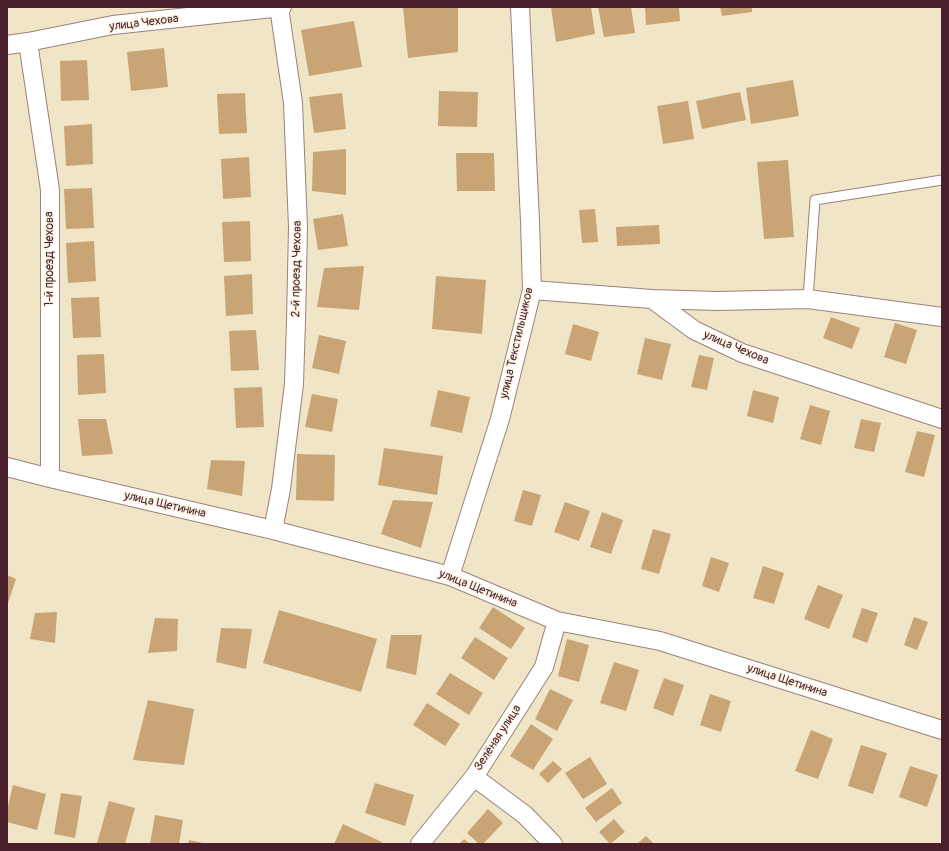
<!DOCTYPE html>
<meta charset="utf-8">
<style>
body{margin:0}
#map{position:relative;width:949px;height:851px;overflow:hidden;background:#f0e5c7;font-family:Pangolin,sans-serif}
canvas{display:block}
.frame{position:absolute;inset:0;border:8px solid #4a1f2b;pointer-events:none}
</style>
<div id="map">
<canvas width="949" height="851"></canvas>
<div class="frame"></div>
</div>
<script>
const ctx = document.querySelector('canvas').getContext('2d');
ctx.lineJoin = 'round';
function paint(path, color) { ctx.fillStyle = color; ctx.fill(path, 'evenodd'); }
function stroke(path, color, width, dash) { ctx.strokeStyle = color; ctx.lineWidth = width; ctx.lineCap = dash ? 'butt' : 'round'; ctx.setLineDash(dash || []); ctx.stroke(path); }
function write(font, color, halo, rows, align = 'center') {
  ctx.font = font + ' Pangolin,sans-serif'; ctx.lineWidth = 3; ctx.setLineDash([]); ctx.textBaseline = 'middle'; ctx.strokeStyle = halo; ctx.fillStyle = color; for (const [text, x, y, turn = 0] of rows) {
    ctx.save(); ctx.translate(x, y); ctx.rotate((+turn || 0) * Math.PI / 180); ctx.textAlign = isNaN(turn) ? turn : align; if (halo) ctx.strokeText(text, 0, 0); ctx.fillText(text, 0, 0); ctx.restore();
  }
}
paint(new Path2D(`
 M403 7H458V52L408 58Z
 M551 7H591L595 34 556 42Z
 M598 7H631L635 33 604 37Z
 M645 7H679L680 21 646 25Z
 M720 7H752V12L722 16Z
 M354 21 362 67 309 76 301 30Z
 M164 48 168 87 131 91 127 52Z
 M87 60 89 100 61 101 60 61Z
 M793 80 799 116 751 124 746 88Z
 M439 91 478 92 477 127 438 126Z
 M740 92 746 120 702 129 696 101Z
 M245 93 247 133 219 134 217 94Z
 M342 93 346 129 314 133 309 97Z
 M688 101 694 139 663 144 657 106Z
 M92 124 93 164 66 166 64 126Z
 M346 149V195L312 191 313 152Z
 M456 153H494L495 191H457Z
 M249 157 251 197 223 199 221 159Z
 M788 160 794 237 764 239 757 162Z
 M92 188 94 228 66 229 64 189Z
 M595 209 598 242 582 243 579 210Z
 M343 214 348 246 318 250 313 219Z
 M250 221 251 261 224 262 222 222Z
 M659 225 660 244 617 246 616 227Z
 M94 241 96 281 68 283 66 243Z
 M364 266 359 310 317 307 324 268Z
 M252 274 253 314 226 316 224 276Z
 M436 276 486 280 482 334 432 329Z
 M99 297 101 337 73 338 71 298Z
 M831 317 860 328 852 349 823 338Z
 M895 323 917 330 906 364 884 357Z
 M573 324 599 332 591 361 565 354Z
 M256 330 259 370 231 371 229 331Z
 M319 335 346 341 339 374 312 368Z
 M645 338 671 344 662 380 637 374Z
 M104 354 106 393 78 395 77 355Z
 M699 355 714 358 707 390 691 387Z
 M262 387 264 427 236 428 234 388Z
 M438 390 470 397 462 433 430 426Z
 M753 390 779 397 773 423 747 416Z
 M312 394 338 399 332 432 305 427Z
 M810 405 830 411 821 445 800 439Z
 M78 419H106L113 454 82 456Z
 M861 419 881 423 874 452 854 448Z
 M917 431 935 435 924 477 905 472Z
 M384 448 443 456 437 495 378 485Z
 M297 454 335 455 334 501 296 500Z
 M211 460 245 461 242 496 207 489Z
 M523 490 541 495 532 526 514 521Z
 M393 500 433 502 421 548 381 534Z
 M565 502 590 511 579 541 554 532Z
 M602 512 623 520 611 554 590 547Z
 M653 529 671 534 659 574 641 569Z
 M711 557 729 563 719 592 702 586Z
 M763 566 784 573 774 604 753 598Z
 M7 575 16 579 7 606Z
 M818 585 843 595 829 629 804 619Z
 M493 607 525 628 511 649 479 628Z
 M862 608 878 613 867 643 852 637Z
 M279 610 377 639 361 692 263 663Z
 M57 612 55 643 30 639 35 613Z
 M914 617 928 622 917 650 904 645Z
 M155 618 178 619 177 651 148 653Z
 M221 628 252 629 246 669 216 662Z
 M391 635H422L416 675 386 668Z
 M475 637 508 658 494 680 461 658Z
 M567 639 589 645 579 682 558 676Z
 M614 662 639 670 626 711 600 703Z
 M450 673 483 693 469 715 436 694Z
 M664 678 684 685 673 716 653 708Z
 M550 689 573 700 557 731 535 719Z
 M710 694 731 701 721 732 700 725Z
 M148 700 194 709 184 765 133 760Z
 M427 703 460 724 445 746 413 725Z
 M531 724 553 739 533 770 510 756Z
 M811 730 833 739 818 779 795 771Z
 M861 745 887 753 873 794 848 786Z
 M590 757 607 784 583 799 565 773Z
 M553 761 562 769 548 783 539 774Z
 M910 766 938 775 927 807 899 797Z
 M375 783 414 795 405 826 365 813Z
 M13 785 46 794 37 830 7 822V810Z
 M612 788 622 803 596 822 585 808Z
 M61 793 82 796 75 838 54 834Z
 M109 801 135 808 125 844H102L97 843Z
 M488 809 503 823 483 844H479L467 833Z
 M155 815 183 820 179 844H150Z
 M614 819 625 832 610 844 599 832Z
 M343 824 382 842 381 844H334Z
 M646 836 654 844H637Z
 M464 839 470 844H459Z
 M189 840 203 843V844H188Z`), '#c9a475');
const lane = new Path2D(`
 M808 299 815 200 942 180`);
const street = new Path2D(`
 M28 42 50 190V478
 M7 45 28 42 113 25 282 7
 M532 290 652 299 694 330 742 353 942 419
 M652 299 717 301 808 299 942 317
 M7 467 50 478 273 530 450 576 557 621 660 641 942 730
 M273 530 281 489 294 384 296 321 298 227 293 103 279 7
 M450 576 500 419 532 290 530 221 520 7
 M474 777 525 815 553 844
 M420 844 474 777 544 667 557 621`);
stroke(lane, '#9d8279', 11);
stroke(street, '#9d8279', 20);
stroke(lane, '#fff', 9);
stroke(street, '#fff', 18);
write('12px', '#4a1f2b', '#fcf5e5', [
 ["улица Чехова",144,23,-7],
 ["1-й проезд Чехова",50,259,-90],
 ["2-й проезд Чехова",297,269,-89],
 ["улица Текстильщиков",517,343,-77],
 ["улица Чехова",736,348,23],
 ["улица Щетинина",165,505,13],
 ["улица Щетинина",478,589,22],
 ["улица Щетинина",787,681,18],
 ["Зелёная улица",498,738,-57]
]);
</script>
